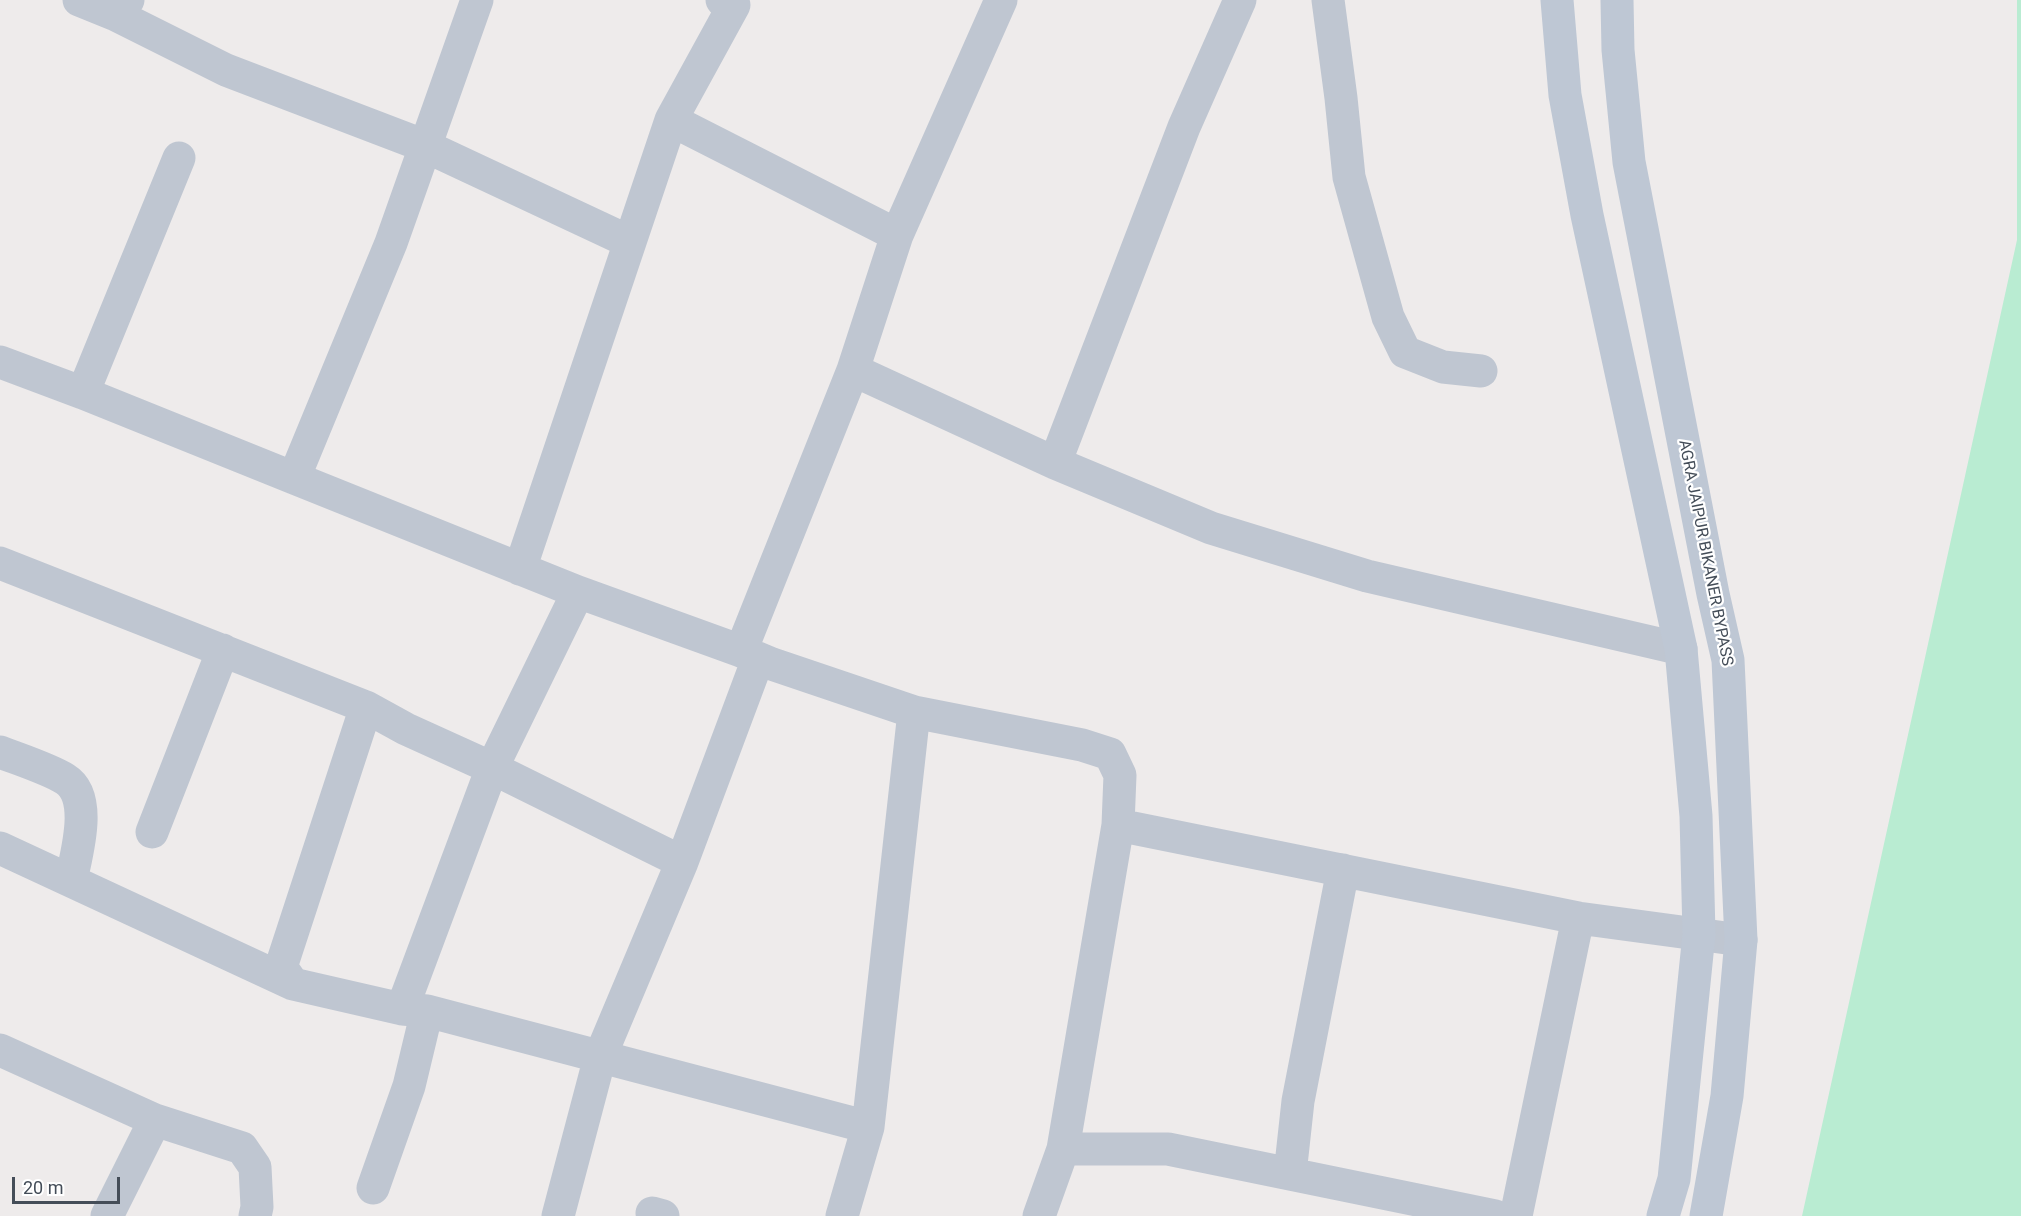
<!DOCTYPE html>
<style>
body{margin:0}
#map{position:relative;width:2021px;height:1216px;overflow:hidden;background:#eeebeb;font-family:Roboto,sans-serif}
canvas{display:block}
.scale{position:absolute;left:12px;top:1177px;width:108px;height:27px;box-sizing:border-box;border:3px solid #444d58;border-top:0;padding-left:8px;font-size:18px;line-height:21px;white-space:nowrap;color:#444d58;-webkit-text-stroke:4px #fff;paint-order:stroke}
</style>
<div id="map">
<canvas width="2021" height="1216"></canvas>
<div class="scale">20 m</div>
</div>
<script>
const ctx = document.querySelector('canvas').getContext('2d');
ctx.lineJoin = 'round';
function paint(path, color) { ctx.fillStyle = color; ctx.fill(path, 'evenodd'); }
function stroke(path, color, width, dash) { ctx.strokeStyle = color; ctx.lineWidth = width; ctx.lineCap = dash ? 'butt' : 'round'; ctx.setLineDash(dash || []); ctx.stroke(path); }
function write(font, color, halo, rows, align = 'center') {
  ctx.font = font + ' Roboto,sans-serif'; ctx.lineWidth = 4.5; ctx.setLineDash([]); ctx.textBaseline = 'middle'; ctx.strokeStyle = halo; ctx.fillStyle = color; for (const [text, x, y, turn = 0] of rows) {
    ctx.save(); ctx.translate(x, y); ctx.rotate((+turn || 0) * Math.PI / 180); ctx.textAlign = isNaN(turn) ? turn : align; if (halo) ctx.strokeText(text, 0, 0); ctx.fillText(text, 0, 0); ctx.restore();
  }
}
paint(new Path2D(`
 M2017 0H2021V1216H1802L2017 240Z`), '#b9ecd2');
stroke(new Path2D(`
 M79 0 116 15
 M128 0 116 15 226 70 425 146 630 242
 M477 0 391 243 294 478 578 592
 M722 0 734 5 671 120 897 235 853 370 1055 463 1211 528 1367 576 1681 649
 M1328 0 1341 98 1349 177 1388 317 1405 352 1443 367 1481 371
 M897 235 1001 0
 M0 362 83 393 294 478
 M853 370 741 651 772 664 914 712 1082 745 1110 754 1120 775 1118 825 1578 918 1741 940
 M83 393 179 158
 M1055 463 1184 127 1240 0
 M0 563 366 707
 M520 569 671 120
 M758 659 682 862 492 768 406 729 366 707 281 967 293 984 402 1009 427 1011 868 1127 914 712
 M0 752C18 759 49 769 65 779 94 797 76 855 71 881
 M152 832 223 650
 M0 848 293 984
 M402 1009 492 768 578 592 741 651
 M0 1050 155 1120 242 1148 255 1167 257 1207 255 1216
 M1063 1149 1118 825
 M1290 1174 1298 1101 1343 870
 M373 1188 409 1086 427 1011
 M652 1213 663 1216
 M107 1216 155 1120
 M558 1216 600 1057 682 862
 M842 1216 868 1127
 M1039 1216 1063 1149H1168L1495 1216
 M1516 1216 1578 918`), '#bfc6d1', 33);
stroke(new Path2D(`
 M1557 0 1565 95 1587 215 1681 649 1696 816 1699 934 1674 1179 1663 1216
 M1617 0 1618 50 1629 162 1713 594 1728 660 1741 940 1727 1096 1706 1216`), '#bec7d4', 33);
write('16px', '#444d58', '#fff', [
 ["AGRA JAIPUR BIKANER BYPASS",1705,553,79]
]);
</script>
